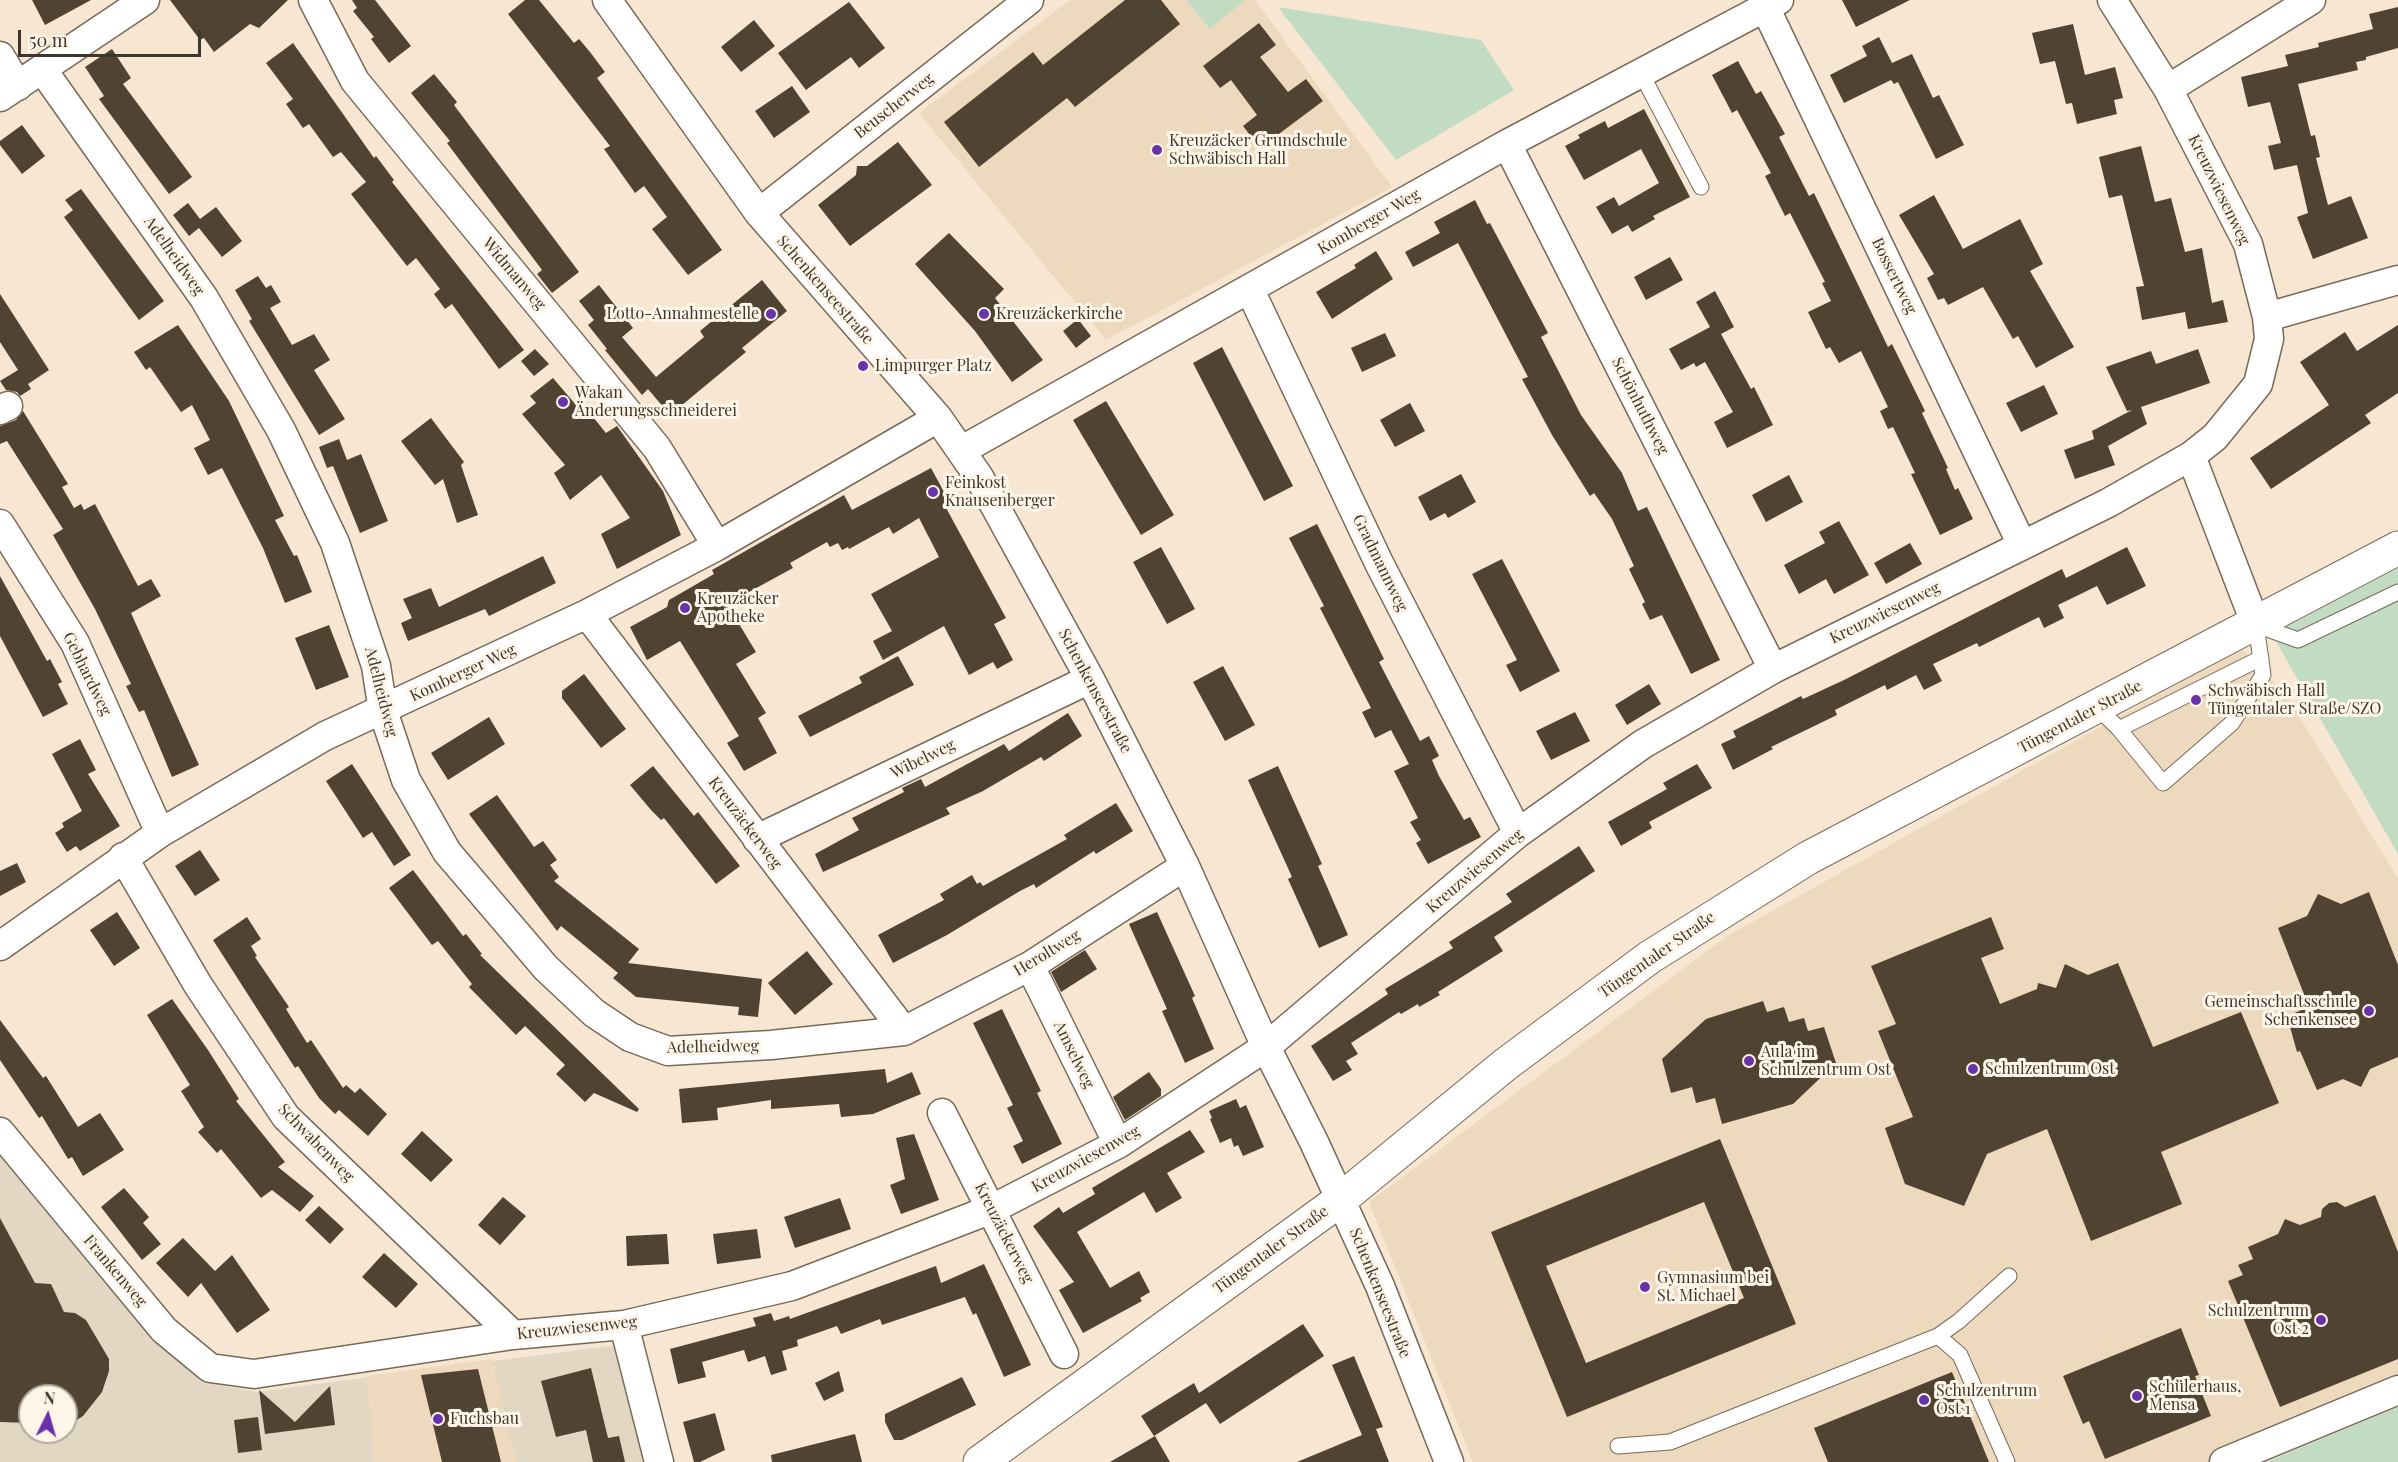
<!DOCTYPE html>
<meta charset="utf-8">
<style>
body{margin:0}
#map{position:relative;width:2398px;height:1462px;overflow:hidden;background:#f7e6d1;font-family:"Playfair Display",serif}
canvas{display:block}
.north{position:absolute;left:18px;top:1384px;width:60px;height:60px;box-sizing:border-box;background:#fff5e8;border:2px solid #b1a99d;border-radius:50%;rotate:5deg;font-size:16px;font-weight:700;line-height:24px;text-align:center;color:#3c362d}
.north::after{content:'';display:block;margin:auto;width:21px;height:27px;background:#6a32a9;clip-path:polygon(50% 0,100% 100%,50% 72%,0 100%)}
.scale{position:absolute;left:18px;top:30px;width:183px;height:27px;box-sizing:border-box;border:3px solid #3c362d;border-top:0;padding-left:8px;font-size:18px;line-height:21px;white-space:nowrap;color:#3c362d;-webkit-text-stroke:4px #fff5e8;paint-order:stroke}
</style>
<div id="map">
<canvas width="2398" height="1462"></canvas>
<div class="north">N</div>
<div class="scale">50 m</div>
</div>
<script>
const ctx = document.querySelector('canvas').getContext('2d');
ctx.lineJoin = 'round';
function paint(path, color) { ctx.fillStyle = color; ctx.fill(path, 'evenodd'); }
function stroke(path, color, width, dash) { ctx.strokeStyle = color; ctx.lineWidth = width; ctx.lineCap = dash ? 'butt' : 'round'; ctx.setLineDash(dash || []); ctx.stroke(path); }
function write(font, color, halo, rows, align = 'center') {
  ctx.font = font + ' "Playfair Display",serif'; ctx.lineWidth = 6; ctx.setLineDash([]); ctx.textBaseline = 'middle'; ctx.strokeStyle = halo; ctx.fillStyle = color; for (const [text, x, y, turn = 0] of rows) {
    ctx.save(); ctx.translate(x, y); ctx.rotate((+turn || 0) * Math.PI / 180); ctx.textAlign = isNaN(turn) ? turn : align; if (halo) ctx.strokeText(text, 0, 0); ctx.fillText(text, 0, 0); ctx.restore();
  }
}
paint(new Path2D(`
 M0 1136 200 1381 256 1392 625 1344 657 1462H0ZM30 1396H66V1432H30Z`), '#e2d7c3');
paint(new Path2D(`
 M1070 0H1255L1392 187 1106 340 919 113Z
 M2241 648 2285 693 2398 879V1380L2209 1462H1473L1369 1202 1726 937Z
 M492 1359 517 1462H374L366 1376Z`), '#edd9bd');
paint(new Path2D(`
 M1186 0H1245L1210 29Z
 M1278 7 1481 40 1514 90 1396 160Z
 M2398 568V854L2270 631Z
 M2398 1407V1462H2267Z`), '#c1dcc2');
paint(new Path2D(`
 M32 0H91L45 25Z
 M170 0H288L259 28 250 24 214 52 204 38 200 40Z
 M352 0H375L411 46 389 63 371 39 374 37 353 11 357 8Z
 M525 0H539L574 43 579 39 590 52 605 72 597 78 722 250 688 275 652 229 667 217 644 186 635 193 604 149 610 146 508 14Z
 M1125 0H1161L1180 24 1075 107 1067 98 979 167 944 122 1033 52 1043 65Z
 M1842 0H1910L1856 27Z
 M849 2 885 48 859 68 851 57 806 90 778 53Z
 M2398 7V48L2366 57V60L2356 62 2358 70 2298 84 2311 136 2315 135 2320 157 2316 158 2328 205 2351 196 2368 238 2313 259 2297 217 2308 213 2297 165 2274 170 2268 146 2281 143 2270 102 2248 107 2241 77 2288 66 2285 55 2319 47 2318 43 2373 29 2369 14Z
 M754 20 775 46 741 72 721 47Z
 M1259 23 1276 45 1260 57 1288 92 1306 79 1323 101 1260 148 1243 126 1257 115 1231 80 1220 88 1203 66Z
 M2073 24 2085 75 2115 67 2123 98 2114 100 2117 114 2077 124 2072 103 2066 104 2055 61 2040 64 2032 33Z
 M1879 37 1892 63 1912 54 1933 98 1939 95 1964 145 1936 159 1898 82 1894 84 1891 80 1844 103 1830 75 1867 56 1862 46Z
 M293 43 374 158 376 156 394 180 392 182 524 350 499 369 452 304 445 309 434 294 440 289 416 258 407 266 351 194 366 182 341 152 333 157 309 124 303 128 286 104 293 99 266 63Z
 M112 49 131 78 123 84 192 177 169 194 99 99 104 96 85 67Z
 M1738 61 1756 94 1761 91 1785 134 1779 137 1809 196 1814 193 1888 347 1892 344 1925 411 1922 413 1948 468 1946 469 1955 490 1958 488 1973 519 1940 535 1911 474 1915 473 1893 427 1888 429 1880 411 1888 407 1861 351 1839 363 1830 347 1826 349 1808 312 1831 301 1822 283 1825 282 1790 213 1785 216 1765 176 1771 173 1737 110 1732 113 1712 75Z
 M434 74 457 102 454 105 579 272 552 293 537 274 542 270 447 143 450 141 411 93Z
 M792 86 810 112 774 138 755 111Z
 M1644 109 1690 197 1653 216 1655 219 1632 232 1628 225 1612 234 1596 207 1614 197 1619 206 1659 183 1641 149 1584 180 1565 146 1580 138 1578 135 1605 121 1608 128Z
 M22 125 45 156 22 174 0 145V141Z
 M898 142 932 185 850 246 818 205 856 175 857 166H867Z
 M2141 146 2155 202 2171 198 2185 252 2202 248 2212 303 2223 300 2228 322 2188 329 2185 312 2142 320 2136 287 2144 286 2122 195 2109 198 2099 157Z
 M81 189 164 301 139 320 64 217 73 210 65 200Z
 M1934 195 1963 249 2020 219 2043 264 2030 271 2074 347 2036 368 2018 336 2013 339 1983 287 1948 305 1944 298 1938 300 1927 278 1934 274 1899 215Z
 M1475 200 1487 224 1490 223 1548 333 1541 337 1581 415 1622 473 1638 511 1647 507 1720 660 1691 674 1662 615 1650 620 1642 604 1645 602 1629 569 1634 566 1612 519 1594 493 1590 496 1552 435 1522 379 1528 377 1458 243 1413 267 1405 252 1440 233 1434 222Z
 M188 203 200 219 216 207 242 241 222 257 199 228 189 236 173 215Z
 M949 233 1004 289 995 298 1043 360 1012 382 975 331 915 264Z
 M1376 251 1393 279 1332 319 1316 292 1356 268 1354 265Z
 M1670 257 1683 280 1646 300 1634 277Z
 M258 276 266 288 271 285 281 302 270 308 292 345 314 334 330 360 314 370 345 419 319 435 249 321 252 319 235 290Z
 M762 280 787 311 742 348 746 352 670 415 648 389 642 395 605 350 607 349 588 325 594 320 579 301 599 285 633 328 622 337 656 377 704 337 700 331Z
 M1715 291 1734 327 1721 334 1751 389 1754 387 1773 425 1727 448 1714 422 1733 412 1705 362 1696 367 1694 363 1681 370 1669 349 1710 327 1696 302Z
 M0 294 49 370 28 384 31 389 20 396 17 392 6 390 0 381 18 370 0 342Z
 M1078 319 1091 336 1076 348 1063 331Z
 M178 325 229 401 284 516 275 520 294 556 297 555 312 592 285 603 263 548 222 468 208 475 194 448 210 440 192 405 181 412 150 367 146 370 134 352Z
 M2398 325V393L2365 415 2371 423 2271 489 2250 458 2329 405 2300 362 2345 332 2357 351Z
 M1385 333 1396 356 1362 372 1351 348Z
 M1222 347 1293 486 1264 501 1193 363Z
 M535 349 549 364 534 376 521 361Z
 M2198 349 2210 383 2141 407 2147 424 2108 446 2115 465 2075 479 2064 450 2094 439 2092 431 2132 410 2127 411 2106 367 2151 351 2156 364Z
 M553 378 576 405 580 401 606 433 617 426 663 491 681 535 617 569 601 534 630 518 601 475 570 500 554 473 565 465 522 414 536 403 530 396Z
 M2044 385 2058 414 2021 432 2006 403Z
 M1106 401 1174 515 1141 535 1073 420Z
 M1410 403 1425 431 1395 447 1380 420Z
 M23 411 68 484 62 487 74 508 81 504 84 510 95 504 138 586 151 579 161 596 131 613 199 765 172 777 144 710 139 712 126 686 131 684 95 609 53 535 63 529 7 441 0 444V426L16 420Z
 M431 418 464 462 461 465 478 515 457 523 443 479 435 485 401 441Z
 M339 439 347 460 361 454 388 521 360 533 333 466 327 468 319 447Z
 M931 468 950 503 945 506 1006 618 994 624 1013 660 997 669 993 662 969 675 944 626 883 660 873 641 892 631 871 594 939 557 919 518 893 534 889 527 849 549 848 547 842 550 838 543 830 547 827 542 790 563 793 568 727 604 756 652 736 664 766 713 758 718 777 753 744 771 727 743 739 736 680 641 647 660 630 627 667 607 669 600 714 574 712 570 844 495 852 510Z
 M1461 474 1476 502 1448 518 1445 513 1430 521 1418 497Z
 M1789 475 1803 502 1766 522 1752 495Z
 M1839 521 1869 575 1834 594 1826 579 1799 594 1784 565 1825 543 1819 532Z
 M1317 524 1384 659 1379 662 1420 741 1429 736 1439 756 1432 760 1439 776 1464 820 1470 817 1481 837 1428 864 1416 843 1421 840 1410 822 1418 818 1394 771 1409 764 1391 730 1375 738 1362 712 1371 708 1320 608 1324 606 1289 538Z
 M1910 543 1922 564 1886 584 1874 563Z
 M1161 547 1195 609 1167 624 1133 562Z
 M2127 547 2146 586 2107 605 2097 586 2058 605 2064 618 2044 628 2039 617 1979 647 1977 643 1933 664 1942 681 1924 690 1916 675 1887 690 1885 685 1835 710 1837 715 1771 747 1773 749 1733 770 1721 744 1736 737 1733 731 1801 696 1803 699 1844 680 2062 569 2066 578Z
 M543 556 556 583 489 616 485 609 408 641 401 623 412 618 403 599 431 588 439 607Z
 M1502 559 1560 671 1520 692 1506 665 1517 660 1472 574Z
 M0 576 47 661 50 659 62 682 58 684 68 704 43 717 0 636Z
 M329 625 349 677 316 690 295 638Z
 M898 656 914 685 810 737 798 716 862 683 859 677Z
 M1223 666 1255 725 1225 741 1193 682Z
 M584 674 626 729 601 748 562 698V691Z
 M1649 684 1661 704 1627 725 1615 705Z
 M1575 712 1590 741 1551 760 1536 731Z
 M1068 713 1082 736 1044 761 1041 757 983 791 946 808 950 814 823 872 815 854 859 830 852 818 904 792 902 788 921 779 925 787 1004 744 1009 751Z
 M489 717 505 744 448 780 431 753Z
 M80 739 96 770 88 774 120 826 80 851 76 846 67 852 55 833 64 827 62 823 82 811 52 754Z
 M352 764 411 855 394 866 372 832 363 838 326 781Z
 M1697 764 1712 788 1649 822 1652 828 1621 846 1608 822 1667 789 1663 783Z
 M653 766 694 816 698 812 740 866 716 884 664 818 661 820 651 810 630 785Z
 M1278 766 1322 864 1318 866 1348 935 1319 948 1288 879 1292 877 1248 780Z
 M497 795 534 847 543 841 557 860 550 865 559 877 554 881 639 949 628 963 762 979 758 1017 738 1015 739 1007 636 997 613 978 618 973 561 926 557 931 469 814Z
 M1116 803 1133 831 1096 854 1094 851 1036 888 1034 884 1020 891 947 935 893 963 878 935 944 900 940 894 972 875 977 884 980 882 983 886 1067 839 1064 835Z
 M1579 846 1595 871 1494 937 1503 951 1438 992 1440 995 1419 1007 1418 1004 1401 1014 1399 1012 1351 1043 1358 1054 1346 1061 1352 1070 1333 1081 1311 1046 1388 994 1385 989 1453 948 1449 942 1512 902 1506 894Z
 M200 850 220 880 195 896 175 866Z
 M17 863 26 882 0 896V871Z
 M413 870 463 936 466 934 482 954 480 955 639 1109 637 1112 594 1093 585 1102 556 1074 565 1065 525 1026 516 1035 469 987 472 984 438 941 432 945 389 888Z
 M2369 892 2398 965V1057L2370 1069 2361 1087 2343 1079 2317 1090 2300 1051 2297 1052 2287 1016 2309 1007 2278 928 2307 916 2318 894 2341 904Z
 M117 912 140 948 114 966 90 930Z
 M1157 912 1195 996 1192 998 1214 1049 1185 1063 1162 1011 1167 1009 1129 924Z
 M247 917 261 939 251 946 257 956 255 957 289 1007 286 1009 307 1043 311 1040 343 1088 346 1085 355 1093 360 1088 387 1114 368 1136 339 1110 335 1114 319 1098 298 1066 295 1068 213 940Z
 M1991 917 2004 949 1981 958 2000 1004 2037 989 2038 983 2056 988 2065 964 2088 975 2118 963 2153 1047 2241 1012 2279 1103 2161 1152 2182 1204 2091 1241 2047 1129 1987 1154 1964 1206 1905 1184 1885 1128 1913 1117 1878 1031 1896 1024 1871 966Z
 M1085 950 1097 969 1061 992 1051 972Z
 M807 951 833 984 795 1015 768 983Z
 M172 999 208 1050 239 1099 236 1101 285 1162 278 1167 314 1196 300 1212 272 1190 261 1198 221 1149 217 1153 198 1132 204 1127 181 1091 190 1085 147 1015Z
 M1763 1001 1767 1012 1784 1007 1789 1022 1804 1018 1808 1031 1824 1027 1836 1063 1793 1104 1722 1124 1715 1098 1696 1103 1692 1087 1671 1093 1662 1059 1706 1019Z
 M1002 1009 1041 1091 1037 1093 1062 1144 1022 1164 1013 1146 1023 1141 1007 1108 1013 1105 973 1023Z
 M0 1020 43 1078 46 1076 78 1127 100 1113 124 1150 83 1176 72 1157 68 1159 42 1116 39 1118 0 1060Z
 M885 1069 887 1083 912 1072 921 1094 873 1114 841 1117 839 1104 771 1109V1100L717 1108 718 1120 682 1123 679 1089Z
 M1149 1072 1161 1089V1096L1125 1120 1113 1097Z
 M1236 1099 1240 1108 1246 1105 1264 1147 1243 1156 1238 1145 1234 1147 1231 1138 1220 1143 1210 1119 1212 1118 1209 1111Z
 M1190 1130 1205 1152 1167 1173 1182 1198 1156 1213 1144 1192 1077 1232 1110 1288 1139 1271 1150 1292 1140 1298 1142 1301 1083 1333 1059 1290 1074 1282 1033 1226 1059 1207 1063 1213 1095 1194 1092 1188Z
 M422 1131 453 1160 431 1182 401 1154Z
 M914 1134 939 1200 901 1214 890 1185 905 1179 896 1138Z
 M1720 1139 1796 1324 1567 1417 1491 1232ZM1704 1202 1744 1298 1586 1363 1546 1266Z
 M124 1188 149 1217 143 1223 161 1244 142 1260 101 1207Z
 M2375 1195 2398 1252V1359L2280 1407 2228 1281 2243 1275 2238 1265 2253 1259 2248 1247 2278 1234 2285 1219 2300 1225 2321 1217 2322 1209 2329 1203 2337 1202 2345 1207Z
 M503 1197 526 1216 500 1245 478 1225Z
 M840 1198 851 1229 795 1248 784 1217Z
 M319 1206 344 1229 330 1244 305 1220Z
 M0 1218 35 1283 51 1284 64 1312 75 1313 86 1320 109 1359V1371L102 1392 83 1416 69 1425H66V1396H30V1423L0 1422Z
 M757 1229 761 1258 717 1264 713 1234Z
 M667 1234 669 1264 627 1266 626 1236Z
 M183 1238 215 1271 232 1255 270 1310 237 1333 201 1283 188 1297 156 1263Z
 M384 1253 418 1284 396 1308 362 1277Z
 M984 1264 1031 1365 1004 1377 976 1313 973 1315 965 1297 882 1325 880 1319 841 1334 837 1326 797 1340 798 1346 782 1351 787 1370 771 1375 765 1356 748 1362 744 1350 702 1362 706 1377 678 1384 670 1349 756 1326 753 1318 771 1313 774 1321 789 1316 790 1319 936 1266 941 1283Z
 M1303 1324 1324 1356 1220 1424 1204 1400 1206 1403 1154 1436 1141 1416 1194 1383 1199 1393Z
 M2181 1328 2199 1375 2195 1376 2211 1416 2105 1459 2089 1421 2083 1424 2063 1376Z
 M1354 1356 1383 1427 1376 1429 1389 1462H1297L1362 1435 1332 1365Z
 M591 1368 608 1438 619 1436 625 1462H593L586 1430 556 1437 541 1381Z
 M478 1369 501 1462H442L421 1375Z
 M839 1371 844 1391 824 1401 815 1383Z
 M1952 1372 1989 1462H1828L1814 1428Z
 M962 1377 976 1405 902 1440H894L885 1422V1414Z
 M330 1386 335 1425 265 1434 259 1390 295 1422Z
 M715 1413 725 1450 700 1462H694L683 1422Z
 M258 1417 262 1450 238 1453 234 1420Z
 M855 1434 862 1462H772L771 1455Z
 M1155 1436 1170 1462H1110Z`), '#504332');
const service = new Path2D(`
 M1641 73 1701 187
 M2098 708 2119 729 2163 783 2232 723 2263 675 2256 625 2298 640 2398 592
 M2119 729 2261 658
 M1938 1336 1959 1321 2009 1276
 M1618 1446 1670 1442 1938 1336 1960 1355 2007 1462`);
const minor = new Path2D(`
 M313 0 355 81 657 448 717 546
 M607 0 759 213 938 418 979 477 1090 679 1185 866 1266 1047 1314 1142 1380 1286 1449 1462
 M1765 7 2022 545
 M0 56 18 86
 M42 69 204 298 281 430 335 543 376 666 383 711 406 780 447 852 546 968 594 1013 630 1037 668 1051 771 1045 904 1031 1030 966 1185 866
 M2168 89 2311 0
 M0 97 145 0
 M1507 144 1773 669
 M759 213 1029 0
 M1250 290 1379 563 1518 833
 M2267 317 2398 280
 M0 410 8 406
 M962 450 1507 144 1779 0
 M2191 456 2256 625
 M0 524 75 643 160 833
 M587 614 904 1031
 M757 839 1090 679
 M123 857 198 985 286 1117 513 1335
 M0 946 160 833 325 736 587 614 717 546 938 418
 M1030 966 1118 1144
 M942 1113 1064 1354
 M0 1132 164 1330 210 1368 254 1374 513 1335 624 1325 792 1286 992 1209 1118 1144 1266 1047 1518 833 1643 744 1773 669 2108 503 2191 456 2215 437 2258 384 2269 339 2267 317 2248 244 2168 89 2112 0
 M624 1325 659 1462
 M2224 1462 2398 1390`);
const tertiary = new Path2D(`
 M980 1462 1340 1200 1506 1064 1650 957 1808 858 2398 548`);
stroke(service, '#786a57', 17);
stroke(minor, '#786a57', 31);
stroke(tertiary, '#786a57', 35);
stroke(service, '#fff', 15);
stroke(minor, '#fff', 28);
stroke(tertiary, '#fff', 33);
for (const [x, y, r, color] of [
 [1157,150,6,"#6a32a9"],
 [771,314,6,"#6a32a9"],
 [984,314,6,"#6a32a9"],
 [863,366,6,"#6a32a9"],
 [563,402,6,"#6a32a9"],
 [933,492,6,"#6a32a9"],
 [685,608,6,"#6a32a9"],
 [2196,700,6,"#6a32a9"],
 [2369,1011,6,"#6a32a9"],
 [1749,1061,6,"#6a32a9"],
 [1973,1069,6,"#6a32a9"],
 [1645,1287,6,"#6a32a9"],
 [2321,1320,6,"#6a32a9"],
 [2137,1396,6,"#6a32a9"],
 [1924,1400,6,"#6a32a9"],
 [438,1419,6,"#6a32a9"]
]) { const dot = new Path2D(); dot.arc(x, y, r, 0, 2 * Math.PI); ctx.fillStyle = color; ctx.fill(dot); stroke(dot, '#fff5e8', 2); }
write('16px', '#3c362d', '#fff5e8', [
 ["Beuscherweg",894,106,-38],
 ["Kreuzwiesenweg",2219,190,64],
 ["Komberger Weg",1369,222,-30],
 ["Adelheidweg",174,256,55],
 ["Widmanweg",514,274,50],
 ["Bossertweg",1894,276,64],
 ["Schenkenseestraße",825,290,49],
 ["Schönhuthweg",1640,406,63],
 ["Gradmannweg",1380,563,64],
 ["Kreuzwiesenweg",1885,613,-26],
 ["Komberger Weg",463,673,-25],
 ["Gebhardweg",87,674,64],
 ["Schenkenseestraße",1095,691,62],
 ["Adelheidweg",381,692,76],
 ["Tüngentaler Straße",2080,717,-28],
 ["Wibelweg",923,759,-26],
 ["Kreuzäckerweg",745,823,53],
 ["Kreuzwiesenweg",1475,871,-40],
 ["Heroltweg",1047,953,-31],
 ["Tüngentaler Straße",1657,955,-35],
 ["Adelheidweg",713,1047,-1],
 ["Amselweg",1074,1055,64],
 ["Schwabenweg",316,1143,46],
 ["Kreuzwiesenweg",1086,1159,-29],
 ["Kreuzäckerweg",1004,1233,63],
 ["Tüngentaler Straße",1271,1250,-36],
 ["Frankenweg",115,1271,50],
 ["Schenkenseestraße",1380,1293,68],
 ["Kreuzwiesenweg",577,1328,-6]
]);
write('16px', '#3c362d', '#fff5e8', [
 ["Kreuzäcker Grundschule",1169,141],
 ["Schwäbisch Hall",1169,159],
 ["Lotto-Annahmestelle",759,314,"right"],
 ["Kreuzäckerkirche",996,314],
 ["Limpurger Platz",875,366],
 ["Wakan",575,393],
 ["Änderungsschneiderei",575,411],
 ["Feinkost",945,483],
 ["Knausenberger",945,501],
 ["Kreuzäcker",697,599],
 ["Apotheke",697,617],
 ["Schwäbisch Hall",2208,691],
 ["Tüngentaler Straße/SZO",2208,709],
 ["Gemeinschaftsschule",2357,1002,"right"],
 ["Schenkensee",2357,1020,"right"],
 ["Aula im",1761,1052],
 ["Schulzentrum Ost",1761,1070],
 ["Schulzentrum Ost",1985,1069],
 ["Gymnasium bei",1657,1278],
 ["St. Michael",1657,1296],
 ["Schulzentrum",2309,1311,"right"],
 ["Ost 2",2309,1329,"right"],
 ["Schülerhaus,",2149,1387],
 ["Mensa",2149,1405],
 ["Schulzentrum",1936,1391],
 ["Ost 1",1936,1409],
 ["Fuchsbau",450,1419]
], 'left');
</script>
